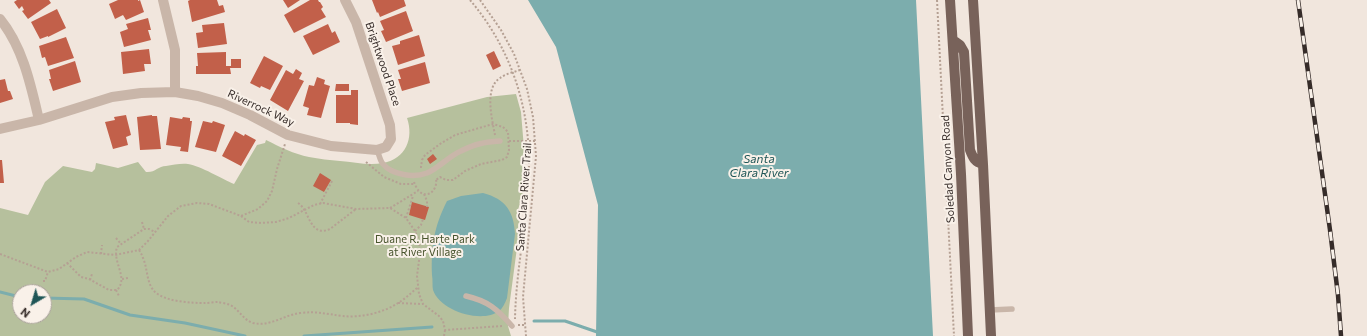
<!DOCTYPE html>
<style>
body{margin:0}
#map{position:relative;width:1367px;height:336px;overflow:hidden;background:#f1e6dd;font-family:Commissioner,sans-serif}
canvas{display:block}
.north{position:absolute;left:12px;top:284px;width:40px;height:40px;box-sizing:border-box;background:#f9f1e9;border:1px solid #aba29c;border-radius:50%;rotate:218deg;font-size:11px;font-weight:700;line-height:16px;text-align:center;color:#362c29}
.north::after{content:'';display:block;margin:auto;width:14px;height:18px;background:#1f5657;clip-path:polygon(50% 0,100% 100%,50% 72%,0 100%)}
</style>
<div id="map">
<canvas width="1367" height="336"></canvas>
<div class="north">N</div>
</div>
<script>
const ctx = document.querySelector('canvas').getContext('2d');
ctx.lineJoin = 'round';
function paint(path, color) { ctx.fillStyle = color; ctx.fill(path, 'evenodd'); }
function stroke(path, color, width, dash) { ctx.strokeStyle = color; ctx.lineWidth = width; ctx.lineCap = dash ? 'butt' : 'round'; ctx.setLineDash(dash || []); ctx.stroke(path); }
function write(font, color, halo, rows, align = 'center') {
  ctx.font = font + ' Commissioner,sans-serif'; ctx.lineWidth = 4; ctx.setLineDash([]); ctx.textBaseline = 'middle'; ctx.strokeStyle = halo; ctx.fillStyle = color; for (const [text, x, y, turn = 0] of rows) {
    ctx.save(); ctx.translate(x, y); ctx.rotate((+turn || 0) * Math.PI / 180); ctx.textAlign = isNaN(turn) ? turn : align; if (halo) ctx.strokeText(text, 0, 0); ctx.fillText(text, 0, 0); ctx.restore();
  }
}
paint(new Path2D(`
 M516 94 521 112 525 161 524 189 518 210 520 225 509 308 508 326 511 336H0V208L28 215 45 182 63 166 92 172 95 169 96 163 118 168 138 162 146 172C155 173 158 166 166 166 173 165 181 163 188 164 201 166 222 179 234 184L257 145 265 143 266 140C280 147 294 154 309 157 319 159 330 160 340 161 354 162 369 166 383 163 406 159 414 138 407 118L487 97ZM20 292H44V316H20Z`), '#b6c09d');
paint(new Path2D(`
 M528 0H916L933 336H596L598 205 556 47Z
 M483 193C506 199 514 212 515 234L507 298C505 303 503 308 499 311 482 324 440 311 433 290 432 286 433 280 432 275 431 246 434 227 447 201L461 196Z`), '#7cadad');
stroke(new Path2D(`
 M0 292 20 297
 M44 298 84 299 130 315 185 323 245 336
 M534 321H565L600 333
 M304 336 432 327`), '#7cadad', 3);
paint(new Path2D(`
 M17 0H49L51 3 28 19 22 11 24 10 22 6 19 9 14 2Z
 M118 0H138V1L140 0 144 12 126 20 123 15 115 19 109 4Z
 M190 0H217L219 6 223 5 225 12 192 22 188 1Z
 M283 0H300L288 8Z
 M310 0H318L319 2H320L323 7 321 9 326 17 294 33 284 15Z
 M372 0H404L406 6 380 17 378 12 377 13Z
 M57 9 66 28 48 37V36L40 39 31 22Z
 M406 11 413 31 386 42 381 31 384 30 380 21Z
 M148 18 151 30H148L151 40 124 47 120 32 128 29 126 24Z
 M224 23 227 44 198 48 196 33 203 32 202 25Z
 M328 24 332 33 335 31 340 42 313 55 303 36Z
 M419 35 425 56 398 65 392 46 400 44V41Z
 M66 37 74 58 48 66 45 57 42 58 39 46Z
 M149 49 151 64H144L145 71 123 74 121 52Z
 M494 51 501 66 493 70 486 55Z
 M226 52V66H231V59H241V68H230L231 74H196V66H198L197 53Z
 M264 56 283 66 270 90 261 86 260 88 250 83Z
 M75 61 81 82 53 91 49 79H51L49 70Z
 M425 62 430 83 402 91 398 79H401L398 70Z
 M296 69 302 73 299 79 304 81 288 111 270 100 286 70 293 74Z
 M317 77 325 80 324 84 330 86 321 118 307 115 309 108 303 106 309 85 314 86Z
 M5 79 8 91H10L13 99 0 103V80Z
 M336 84H349V91H335Z
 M351 90H358V125L350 124V123H336V95H351Z
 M126 115 131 135 126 137 128 145 113 149 105 122 115 120 114 117Z
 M152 115V116H157L161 149 140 150 137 117Z
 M170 117 182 119 183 117 190 118V121H192L188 152 180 151 181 147 166 145Z
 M203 121 212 123 213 121 225 125 216 152 195 147Z
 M235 131 244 136 245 134 256 140 241 166 222 156Z
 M433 154 437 159 430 164 427 159Z
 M0 160H2L4 183H0Z
 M320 173 331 180 324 192 313 186Z
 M412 202 429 207 425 220 409 215Z`), '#c2604a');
stroke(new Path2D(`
 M470 0C510 47 530 106 529 168 528 218 516 268 515 319
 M480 0 501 30 514 54 527 89 533 117 536 156 523 297 526 336
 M937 0 954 336
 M495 135C492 119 484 88 500 78 505 74 514 72 520 70
 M509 141H536
 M366 162 384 177 401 184H415
 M420 167H421L422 160 425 155 440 144 455 135 493 124 503 127 508 132 509 150 507 157 502 160 481 164 465 171 453 180H446L440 177 436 180
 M414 182C415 185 417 189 419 191 428 200 438 189 436 179
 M424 194 427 201V207
 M298 203C310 210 309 238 330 229L356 209
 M320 204 332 181
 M390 208 418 191
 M241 216 249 222 261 223 276 222 289 218 314 205 323 203 356 209 390 208 406 218 415 231 419 241 420 253 417 276 419 294 423 304 439 316 443 321 445 330 502 326
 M406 218 413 196
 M142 222 144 229
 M415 231 421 225 423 219
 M116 238 121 244
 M139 250C141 253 142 255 143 258 148 269 146 283 155 292 166 302 192 303 205 303 209 303 214 302 218 302 221 303 226 303 230 305 239 309 243 320 253 323 270 327 284 315 300 313 317 311 326 314 343 316 360 318 383 313 398 303 405 299 411 293 417 288
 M0 254 48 272 59 269 76 257 87 252 115 255 139 250 148 241 168 216 181 206 197 203 209 204 241 216 258 209 267 201 272 191 277 169 285 144
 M101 254 102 245
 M67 263 81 277 89 279 109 290H117C129 278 112 262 117 247L144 229H149L155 232
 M122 279 128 278
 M90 280 92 274
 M43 281H45L48 272
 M116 290 119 296
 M398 303 423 304
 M518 325H525
 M444 336 445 330`), '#b5a093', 2, [2, 2]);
stroke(new Path2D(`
 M377 150C379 154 380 161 383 164 392 175 414 178 427 173 439 168 449 156 461 151 475 144 484 142 500 141
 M466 296C488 301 497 309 512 326
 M990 310 1012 309`), '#c9b6a9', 5.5);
stroke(new Path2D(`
 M163 0 175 50V92
 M0 19C23 47 31 86 39 120
 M0 129 39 120 112 97 141 93 175 92 198 96 222 103 250 115 288 135 331 146 377 150 386 147 391 139 390 125 356 22 345 0`), '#c9b6a9', 10);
stroke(new Path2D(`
 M950 0 961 174 968 336
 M973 0 983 164 991 336
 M953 40 960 45 964 52 970 150C973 158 975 162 983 164`), '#78625a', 10);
const rail = new Path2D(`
 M1298 0 1330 230 1338 295 1341 336`);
stroke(rail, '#362c29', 4.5);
stroke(rail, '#f9f1e9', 3, [9]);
write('11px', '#362c29', '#f9f1e9', [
 ["Brightwood Place",383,64,71],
 ["Riverrock Way",261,108,25],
 ["Soledad Canyon Road",948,169,-93],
 ["Santa Clara River Trail",524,197,-86]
]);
write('11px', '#48542d', '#f9f1e9', [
 ["Duane R. Harte Park",425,239],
 ["at River Village",425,252]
]);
write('italic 12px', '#1f5657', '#f9f1e9', [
 ["Santa",759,159],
 ["Clara River",759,173]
]);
</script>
